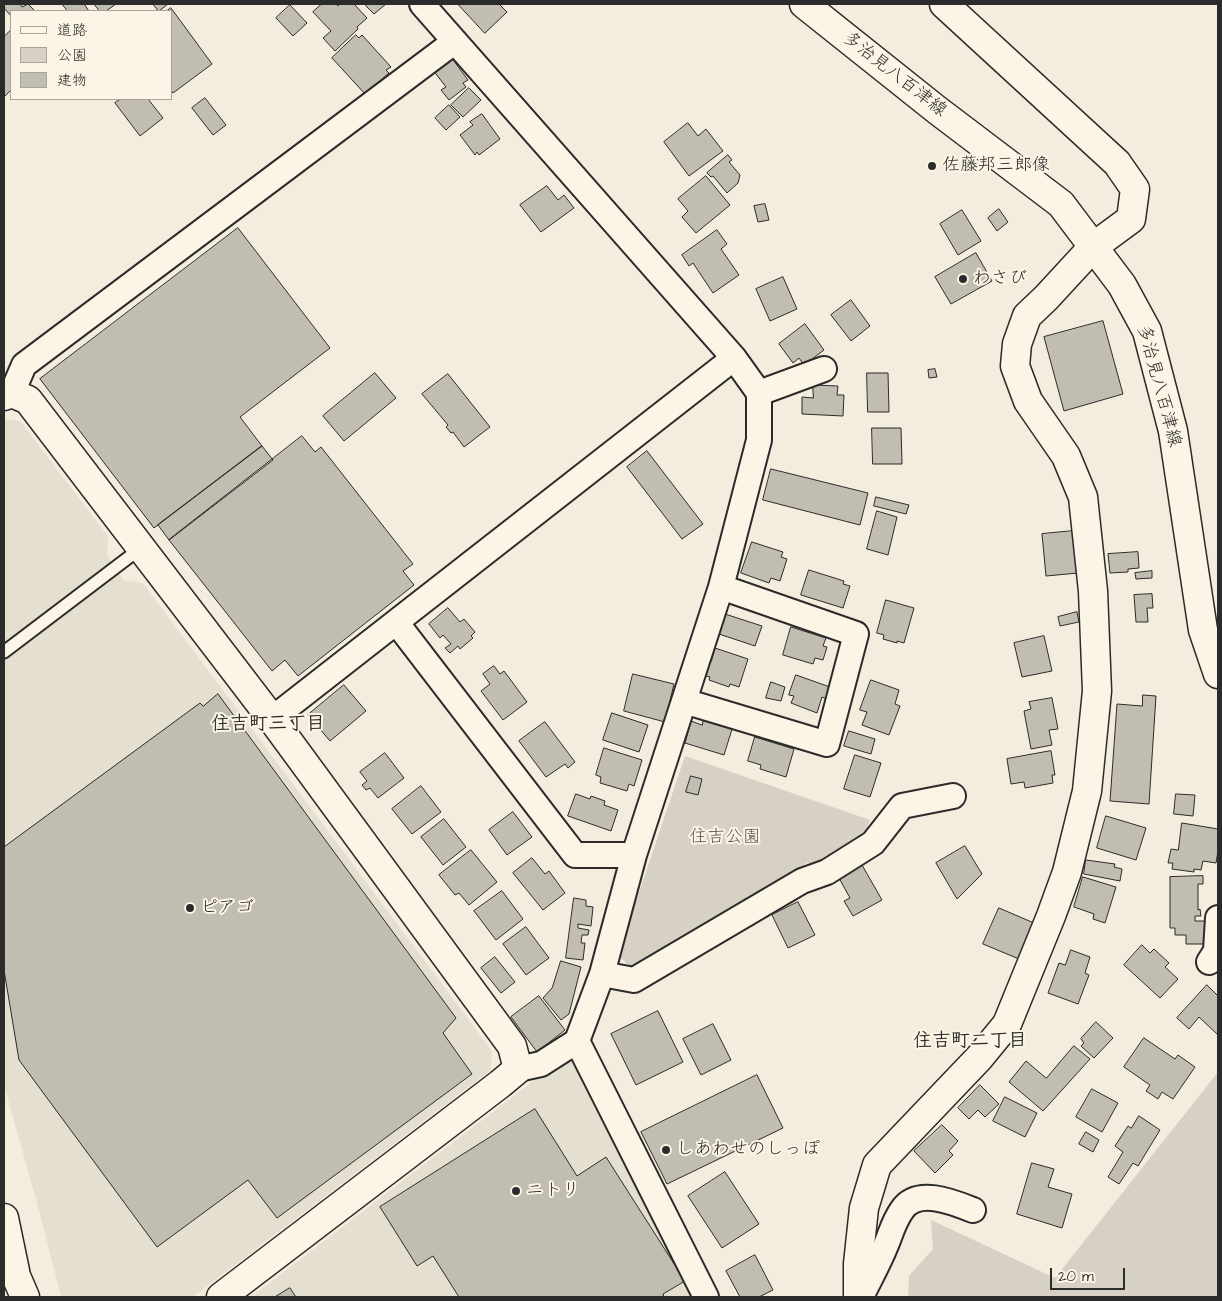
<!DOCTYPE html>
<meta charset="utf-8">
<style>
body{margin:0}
#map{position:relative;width:1222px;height:1301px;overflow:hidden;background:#f4edde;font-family:"Architects Daughter","Klee One",sans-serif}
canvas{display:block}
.frame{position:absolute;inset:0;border:5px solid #2b2b2b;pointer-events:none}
.legend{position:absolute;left:10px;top:10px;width:162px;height:90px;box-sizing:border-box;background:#fcf5e5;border:1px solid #a8a49b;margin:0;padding:6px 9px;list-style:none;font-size:15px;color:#2b2b2b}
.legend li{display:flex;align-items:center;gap:10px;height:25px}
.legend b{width:25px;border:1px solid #a8a49b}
.scale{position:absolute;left:1050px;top:1268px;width:75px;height:22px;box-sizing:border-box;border:2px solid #2b2b2b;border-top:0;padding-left:6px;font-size:15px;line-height:18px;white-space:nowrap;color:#2b2b2b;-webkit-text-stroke:4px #fcf5e5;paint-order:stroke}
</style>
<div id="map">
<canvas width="1222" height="1301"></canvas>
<div class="frame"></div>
<ul class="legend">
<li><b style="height:6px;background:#fcf5e5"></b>道路</li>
<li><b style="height:14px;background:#d6d1c4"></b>公園</li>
<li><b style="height:14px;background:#c2bdb1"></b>建物</li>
</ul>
<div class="scale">20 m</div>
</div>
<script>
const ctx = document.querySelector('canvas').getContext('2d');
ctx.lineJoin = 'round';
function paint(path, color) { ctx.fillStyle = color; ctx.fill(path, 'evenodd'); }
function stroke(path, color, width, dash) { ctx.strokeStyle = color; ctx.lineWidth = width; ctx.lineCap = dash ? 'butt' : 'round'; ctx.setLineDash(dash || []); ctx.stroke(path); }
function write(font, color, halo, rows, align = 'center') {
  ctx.font = font + ' "Architects Daughter","Klee One",sans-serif'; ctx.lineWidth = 4; ctx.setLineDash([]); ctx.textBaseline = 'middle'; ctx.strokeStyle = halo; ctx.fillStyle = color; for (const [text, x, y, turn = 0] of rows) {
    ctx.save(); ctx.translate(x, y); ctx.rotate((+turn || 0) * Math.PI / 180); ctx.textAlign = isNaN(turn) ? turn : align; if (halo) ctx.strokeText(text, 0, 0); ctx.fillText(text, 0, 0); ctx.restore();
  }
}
paint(new Path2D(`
 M4 419 20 421 108 536 107 555 123 580 143 583 492 1051 491 1070 193 1297H61L40 1214 4 1085Z
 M566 1056 576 1061 695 1297H251Z`), '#e5dfd0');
paint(new Path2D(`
 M685 756 870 820 864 836 825 864 807 863 632 969 618 955Z
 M1218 1072V1297H908L909 1276 933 1249 931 1220 1055 1278Z`), '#d6d1c4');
const building = new Path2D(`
 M4 4H20L22 7 28 4 35 11H11V16L4 8Z
 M62 4H84L89 11H68Z
 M94 4H116L106 11H100Z
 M153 4H168L159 11Z
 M322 4H336L338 6 339 4H354L367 18 357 27 358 29 335 51 323 38 331 31 313 12Z
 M368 4H386L374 14 366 6Z
 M458 4H499L507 12 485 33Z
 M290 5 307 23 293 36 276 18Z
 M171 8 212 64 173 93 171 90V11H167Z
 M11 30V90L4 97V37Z
 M356 35 359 38 362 35 391 67 386 70 389 73 365 94 332 58Z
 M451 57 468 80 463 83 466 87 449 100 441 90 446 87 433 70Z
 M469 88 481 100 463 117 451 105Z
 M205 98 226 125 213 135 192 108Z
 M121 99H148L163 118 140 136 115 103Z
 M449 105 460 117 446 130 435 118Z
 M482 114 500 139 479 155 477 152 475 155 460 135 473 125 470 122Z
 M688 123 698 136 706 129 723 151 689 176 664 142Z
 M728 155 732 160 729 162 740 175 738 183 727 193 713 176 711 177 707 173Z
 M706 176 730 205 696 233 682 217 688 211 678 199Z
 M547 186 558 200 564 195 574 208 541 232 520 205Z
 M765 204 769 220 758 222 754 206Z
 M999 209 1008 222 997 231 988 218Z
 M962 210 981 241 958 255 940 224Z
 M238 228 330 348 240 417 262 446 154 528 40 379Z
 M717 230 727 244 721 249 739 275 713 293 693 263 689 266 682 255Z
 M976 253 992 281 951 304 935 277Z
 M783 277 797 309 770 321 756 289Z
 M851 300 870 326 851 341 831 315Z
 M1103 321 1123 394 1064 411 1044 337Z
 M805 324 824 350 804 365 799 358 793 363 779 344Z
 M935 369 937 377 929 378 928 370Z
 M375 373 396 398 344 441 323 416Z
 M867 373H888L889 412H868Z
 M448 374 490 427 464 447 453 432 451 433 446 427 448 425 422 394Z
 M813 385 838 386 837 395H844L843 416 802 414V397L813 398Z
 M872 428H901L902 464H873Z
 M302 436 315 452 321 447 413 564 403 571 414 585 298 676 285 660 272 671 169 540Z
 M262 446 273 460 169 540 158 525Z
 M647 451 703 524 682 539 627 467Z
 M771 469 868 493 860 525 763 500Z
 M876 497 909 505 906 514 874 506Z
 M877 511 897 517 888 555 867 549Z
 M1073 531 1078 573 1046 576 1042 534Z
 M752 542 783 552 781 557 787 559 780 581 771 578 769 583 741 573Z
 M1138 552 1139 568 1128 569V572L1110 573 1108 554Z
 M809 570 844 581 843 584 850 586 843 608 801 595Z
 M1152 571V578L1136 579 1135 573Z
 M1152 594 1153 608H1147L1148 622H1136L1134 595Z
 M886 600 914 608 904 643 897 641V643L883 639 884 635 877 633Z
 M448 608 460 622 464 619 475 632 471 636 473 638 460 649 458 646 450 653 445 648 451 644 443 635 440 638 429 624Z
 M1077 612 1079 622 1060 626 1058 617Z
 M725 614 762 626 755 646 719 634Z
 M791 627 826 638 823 646 827 647 823 660 815 658 813 664 783 655Z
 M1044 636 1052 671 1022 677 1014 643Z
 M715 648 748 659 739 687 730 684 729 687 709 680 710 677 702 675 707 659 711 661Z
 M494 666 500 674 504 671 527 702 503 720 481 691 490 684 483 674Z
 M633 674 674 684 665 722 624 711Z
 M796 675 830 687 827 699 822 697 817 713 791 703 794 696 789 695Z
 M871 680 899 690 895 704 900 706 889 735 862 725 867 712 860 710Z
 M771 682 785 687 781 701 766 698Z
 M344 685 366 711 330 741 308 715Z
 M218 694 456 1018 443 1033 472 1074 277 1218 248 1180 157 1247 19 1060 4 970V847L200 703 203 706Z
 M1143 695 1156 696 1149 804 1110 801 1117 704 1142 706Z
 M1052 698 1058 729 1049 730 1052 745 1031 749 1024 711 1031 709 1029 702Z
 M612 713 648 725 639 752 603 740Z
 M704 717 733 726 724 755 685 743 691 721 702 725Z
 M545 722 575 762 568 768 565 764 546 777 519 741Z
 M849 731 875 739 871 754 844 746Z
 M755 737 794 749 786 777 760 769 761 765 748 761Z
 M604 748 642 760 634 786 629 784 627 791 600 783 601 777 596 775Z
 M1051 751 1055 775H1052L1053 783 1025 788 1024 782 1011 784 1007 759Z
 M385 753 404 778 378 798 370 788 366 790 362 785 367 781 360 772Z
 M855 755 881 763 870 797 844 789Z
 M691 776 702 779 698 795 686 792Z
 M421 786 441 812 412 834 392 809Z
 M576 794 590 799 591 796 605 801 604 805 618 810 611 831 568 816Z
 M1176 794 1195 795 1193 816 1174 814Z
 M513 812 532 837 507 855 489 830Z
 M1106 816 1146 828 1136 860 1097 848Z
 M444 819 466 847 443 865 421 837Z
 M1182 823 1218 829V851L1216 863 1203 861 1201 870 1194 869V872L1172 869 1173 863H1168L1171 849 1178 850Z
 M965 846 982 874 957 899 936 863Z
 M471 850 497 882 469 905 459 893 455 895 439 875Z
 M532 858 545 874 549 871 565 893 543 910 513 873Z
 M1086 860 1115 864 1114 867 1122 869 1120 881 1084 874Z
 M862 865 882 900 853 916 844 901 850 898 839 878Z
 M1203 876V884H1198V910L1200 909 1201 916H1195V921H1205L1206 944H1186V935H1175V928H1170V877Z
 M1083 877 1116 887 1105 923 1093 919 1094 914 1074 907Z
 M502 891 523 919 496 940 474 911Z
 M574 898 586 900V906L593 907 591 926 578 924V928L589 930 588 935H582L581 943H585L583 960 566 958Z
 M798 902 815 935 788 948 772 915Z
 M999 908 1034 923 1019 959 983 944Z
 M526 927 549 958 526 975 503 944Z
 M1142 945 1150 953 1154 949 1169 963 1165 967 1178 979 1160 998 1124 965Z
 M1071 950 1090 957 1085 973 1089 975 1078 1004 1048 993 1059 963 1065 965Z
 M495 957 515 982 501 993 481 968Z
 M561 961 581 967 569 1014 561 1020 543 998 552 988Z
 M1207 985 1218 996V1035L1199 1017 1189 1029 1177 1018Z
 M539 996 565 1030 537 1052 511 1017Z
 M658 1011 683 1062 636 1085 611 1034Z
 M1096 1022 1113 1038 1094 1058 1081 1046 1084 1043 1081 1039Z
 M713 1024 731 1060 701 1075 683 1039Z
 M1144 1038 1175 1059 1178 1055 1195 1067 1173 1099 1162 1092 1158 1099 1146 1091 1150 1085 1124 1067Z
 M1074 1046 1090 1059 1043 1111 1009 1082 1026 1061 1046 1078Z
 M757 1075 783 1128 667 1184 641 1132Z
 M980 1085 999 1104 985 1117 978 1110 969 1119 958 1108Z
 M1092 1089 1118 1103 1102 1132 1076 1117Z
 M1005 1097 1037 1113 1025 1137 993 1121Z
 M535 1109 577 1176 606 1157 685 1281 663 1294 664 1297H459L433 1256 417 1266 380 1207Z
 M1139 1116 1160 1130 1138 1166 1133 1163 1119 1184 1108 1177 1123 1152 1115 1146 1128 1126 1131 1128Z
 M942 1125 958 1141 949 1151 953 1155 935 1173 914 1151Z
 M1086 1132 1099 1140 1093 1152 1079 1144Z
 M1032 1163 1054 1169 1048 1187 1072 1194 1062 1228 1017 1214Z
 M725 1172 759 1224 722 1248 688 1196Z
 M755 1255 773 1290 759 1297H740L726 1271Z
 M290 1288 296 1297H275Z`);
paint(building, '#c2bdb1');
stroke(building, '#2b2b2b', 1);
const service = new Path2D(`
 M4 652 141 548`);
const minor = new Path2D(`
 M422 4 734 358 759 393V440L721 587 634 855 602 974 577 1041 541 1064 518 1069
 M12 393 24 365 454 42
 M759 393 824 369
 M396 622 575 855H634
 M684 701 827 744 856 634 721 587
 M272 719 734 358
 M1209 962 1216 951 1218 918
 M602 974 634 980 802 881 827 872 873 843 902 806 953 796
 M577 1041 706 1297
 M861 1297C869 1280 879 1263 886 1245 891 1233 894 1221 902 1210 917 1187 953 1202 973 1210`);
const tertiary = new Path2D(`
 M4 396 12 393 28 400 272 719 512 1046 518 1069 500 1084 221 1297
 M858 1297V1264L864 1208 877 1165 980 1057 1007 1024 1051 916 1067 872 1087 791 1097 691 1093 591 1083 497 1066 456 1028 401 1015 366 1017 344 1027 316 1046 298 1093 247 1131 219 1135 189 1117 163 944 4`);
const secondary = new Path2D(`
 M804 4 937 110 1061 204 1122 285 1147 331 1173 431 1203 630 1218 674
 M4 1218 15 1271`);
const trunk = new Path2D(`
 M4 1248 25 1297`);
stroke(service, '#2b2b2b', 15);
stroke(minor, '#2b2b2b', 28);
stroke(tertiary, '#2b2b2b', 31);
stroke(secondary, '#2b2b2b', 31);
stroke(trunk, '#2b2b2b', 31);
stroke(service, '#fcf5e5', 11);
stroke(minor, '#fcf5e5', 24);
stroke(tertiary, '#fcf5e5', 28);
stroke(secondary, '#fcf5e5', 28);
stroke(trunk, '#fcf5e5', 28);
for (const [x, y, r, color] of [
 [932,166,5,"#2b2b2b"],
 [963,279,5,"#2b2b2b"],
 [190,908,5,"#2b2b2b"],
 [666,1150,5,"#2b2b2b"],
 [516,1191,5,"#2b2b2b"]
]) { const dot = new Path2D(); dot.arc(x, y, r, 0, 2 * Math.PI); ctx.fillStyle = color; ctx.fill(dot); stroke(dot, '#fcf5e5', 2); }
write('18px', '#2b2b2b', '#fcf5e5', [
 ["多治見八百津線",894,75,38],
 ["多治見八百津線",1158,386,75]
]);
write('18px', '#2b2b2b', '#fcf5e5', [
 ["佐藤邦三郎像",942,166],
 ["わさび",973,279],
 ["ピアゴ",200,908],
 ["しあわせのしっぽ",676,1150],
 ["ニトリ",526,1191]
], 'left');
write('18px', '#565451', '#fcf5e5', [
 ["住吉公園",725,838]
]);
write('bold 19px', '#2b2b2b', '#fcf5e5', [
 ["住吉町三丁目",268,725],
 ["住吉町二丁目",970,1042]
]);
</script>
